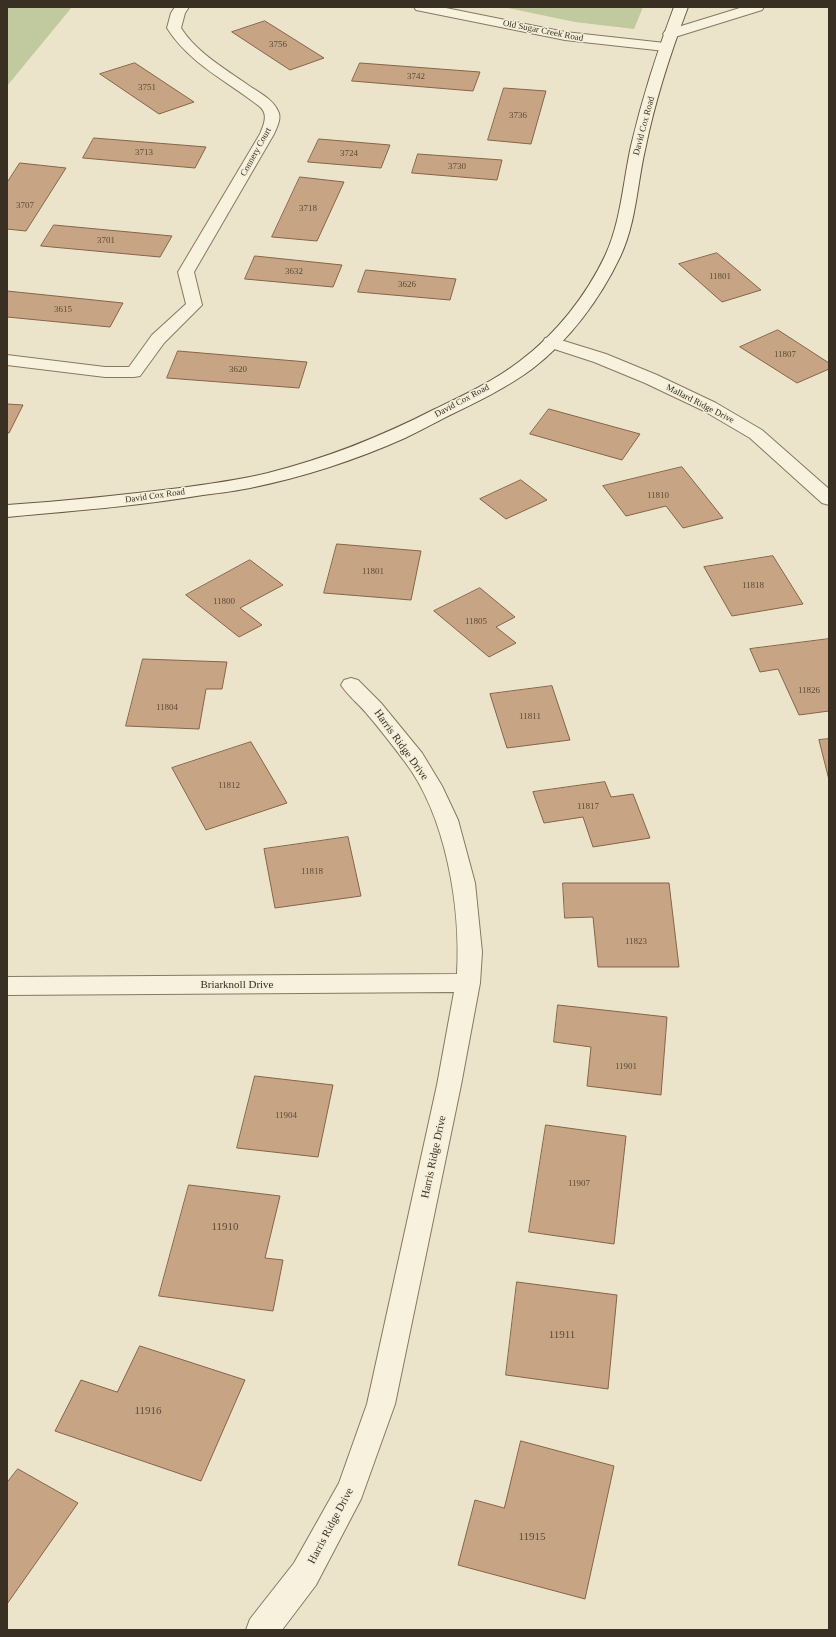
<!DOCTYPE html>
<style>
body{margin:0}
#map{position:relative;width:836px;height:1637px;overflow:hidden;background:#ece4ca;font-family:"Times New Roman",serif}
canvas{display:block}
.frame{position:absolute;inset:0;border:8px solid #392f22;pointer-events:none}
</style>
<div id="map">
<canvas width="836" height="1637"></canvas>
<div class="frame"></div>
</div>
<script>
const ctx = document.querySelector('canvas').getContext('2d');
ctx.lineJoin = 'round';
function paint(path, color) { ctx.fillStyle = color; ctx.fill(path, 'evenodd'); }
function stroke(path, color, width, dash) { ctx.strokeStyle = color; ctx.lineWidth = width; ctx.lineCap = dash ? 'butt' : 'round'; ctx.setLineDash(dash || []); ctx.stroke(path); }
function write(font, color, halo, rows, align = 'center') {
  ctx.font = font + ' "Times New Roman",serif'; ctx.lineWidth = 3; ctx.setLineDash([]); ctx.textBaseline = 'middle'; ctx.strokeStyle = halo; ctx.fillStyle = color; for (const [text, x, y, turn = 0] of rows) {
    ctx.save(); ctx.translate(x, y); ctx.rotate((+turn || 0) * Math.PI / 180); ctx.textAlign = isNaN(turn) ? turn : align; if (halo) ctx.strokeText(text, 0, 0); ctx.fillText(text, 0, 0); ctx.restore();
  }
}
paint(new Path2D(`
 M7 7H72L7 86Z
 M503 7H643L634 29 575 22Z`), '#c1c99e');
const building = new Path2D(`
 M265 21 324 58 290 70 232 32Z
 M135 63 194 102 159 114 100 74Z
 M360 63 480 72 473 91 352 81Z
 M504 88 546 91 531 144 488 140Z
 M94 138 206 147 195 168 83 158Z
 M319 139 390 145 381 168 308 162Z
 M418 154 502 160 497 180 412 173Z
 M20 163 66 168 26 231 7 229V183Z
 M300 177 344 182 317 241 272 237Z
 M54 225 172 236 160 257 41 246Z
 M717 253 761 290 722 302 679 264Z
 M255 256 342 265 333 287 245 279Z
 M366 270 456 279 450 300 358 292Z
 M7 291 123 303 110 327 7 317Z
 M778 330 829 363V369L797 383 740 347Z
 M178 351 307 362 299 388 167 378Z
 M7 404 23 405 9 433H7Z
 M549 409 640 434 622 460 530 434Z
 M682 467 723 518 683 528 666 506 626 516 603 486Z
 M521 480 547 500 506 519 480 499Z
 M337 544 421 551 411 600 324 593Z
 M773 556 803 604 732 616 704 567Z
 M250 560 283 585 240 608 262 625 239 637 186 595Z
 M480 588 515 617 496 627 516 643 489 657 434 611Z
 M829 639V711L799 715 778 669 760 672 750 649Z
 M143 659 227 662 222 689H206L199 729 126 726Z
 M552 686 570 740 507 748 490 694Z
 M829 739V780L819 740Z
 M251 742 287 803 206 830 172 768Z
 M605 782 611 797 633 794 650 838 593 847 583 817 544 823 533 792Z
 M348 837 361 896 275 908 264 849Z
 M563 883H669L679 967H598L593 917 565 918Z
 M558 1005 667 1017 661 1095 587 1086 591 1047 554 1042Z
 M255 1076 333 1085 318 1157 237 1148Z
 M546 1125 626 1136 614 1244 529 1232Z
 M189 1185 280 1196 265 1258 283 1260 273 1311 159 1296Z
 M517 1282 617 1295 608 1389 506 1375Z
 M140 1346 245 1380 201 1481 55 1431 81 1380 117 1392Z
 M521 1441 614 1466 585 1599 458 1565 475 1500 504 1508Z
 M18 1469 78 1503 7 1604V1483Z`);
paint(building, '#c7a483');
stroke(building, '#856447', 1);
const minor = new Path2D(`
 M175 7H189L185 13 181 28C197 53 224 68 248 85 258 92 273 99 278 111 282 118 277 127 274 134L194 272 202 305 164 343 140 376 134 377H105L7 365V355L105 367H129L152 335 186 304 178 272 260 134C264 124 269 114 259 106 227 81 190 64 167 28L171 13Z
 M743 7H764L762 10 675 37H665L663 34 665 31Z
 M551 337 606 354 657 375 716 403 762 430 829 489V505L822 503 750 438 704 411 645 383 594 362 545 346 543 342 545 338Z
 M351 678 358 680 381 703 422 753 442 786 458 820 475 883 482 952 480 983 461 1085 395 1404 361 1499 316 1585 282 1630H246L250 1619 294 1563 339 1483 367 1404 437 1085 454 992 7 995V977L457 974C461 907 446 816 405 762 393 746 380 729 367 714 359 704 348 696 341 685L344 680Z`);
const tertiary = new Path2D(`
 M414 7H441L565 32 665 43 670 44 672 47 670 50 665 51 565 40 421 11 416 10Z`);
const secondary = new Path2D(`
 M674 7H688C670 54 655 101 645 150 637 185 636 224 620 257 600 299 569 341 532 369 506 388 477 402 448 416 434 423 420 431 405 438 356 460 303 477 250 488 235 491 219 493 203 495 138 506 72 511 7 517V505C65 501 123 495 180 488 209 484 239 480 268 473 328 458 380 437 435 409 464 395 494 381 520 361 556 334 586 296 605 256 621 222 623 182 631 146 642 99 657 52 674 7Z`);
stroke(minor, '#877860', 2);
stroke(tertiary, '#877860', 2);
stroke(secondary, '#695943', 2);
paint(minor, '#f7f1dd');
paint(tertiary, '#f7f1dd');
paint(secondary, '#f7f1dd');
write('9px', '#392f22', '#f4eed9', [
 ["Old Sugar Creek Road",543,31,11],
 ["David Cox Road",644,126,-75],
 ["Connery Court",256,152,-61],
 ["David Cox Road",462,401,-28],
 ["Mallard Ridge Drive",700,404,27],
 ["David Cox Road",155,496,-8]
]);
write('9px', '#5c4c3a', null, [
 ["3756",278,45],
 ["3742",416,77],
 ["3751",147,88],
 ["3736",518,116],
 ["3713",144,153],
 ["3724",349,154],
 ["3730",457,167],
 ["3707",25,206],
 ["3718",308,209],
 ["3701",106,241],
 ["3632",294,272],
 ["11801",720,277],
 ["3626",407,285],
 ["3615",63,310],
 ["11807",785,355],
 ["3620",238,370],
 ["11810",658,496],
 ["11801",373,572],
 ["11818",753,586],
 ["11800",224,602],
 ["11805",476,622],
 ["11826",809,691],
 ["11804",167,708],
 ["11811",530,717],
 ["11812",229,786],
 ["11817",588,807],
 ["11818",312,872],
 ["11823",636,942],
 ["11901",626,1067],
 ["11904",286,1116],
 ["11907",579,1184]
]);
write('11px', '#392f22', '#f4eed9', [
 ["Harris Ridge Drive",401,745,54],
 ["Briarknoll Drive",237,985],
 ["Harris Ridge Drive",434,1157,-78],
 ["Harris Ridge Drive",331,1526,-62]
]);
write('11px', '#5c4c3a', null, [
 ["11910",225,1227],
 ["11911",562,1335],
 ["11916",148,1411],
 ["11915",532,1537]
]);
</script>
